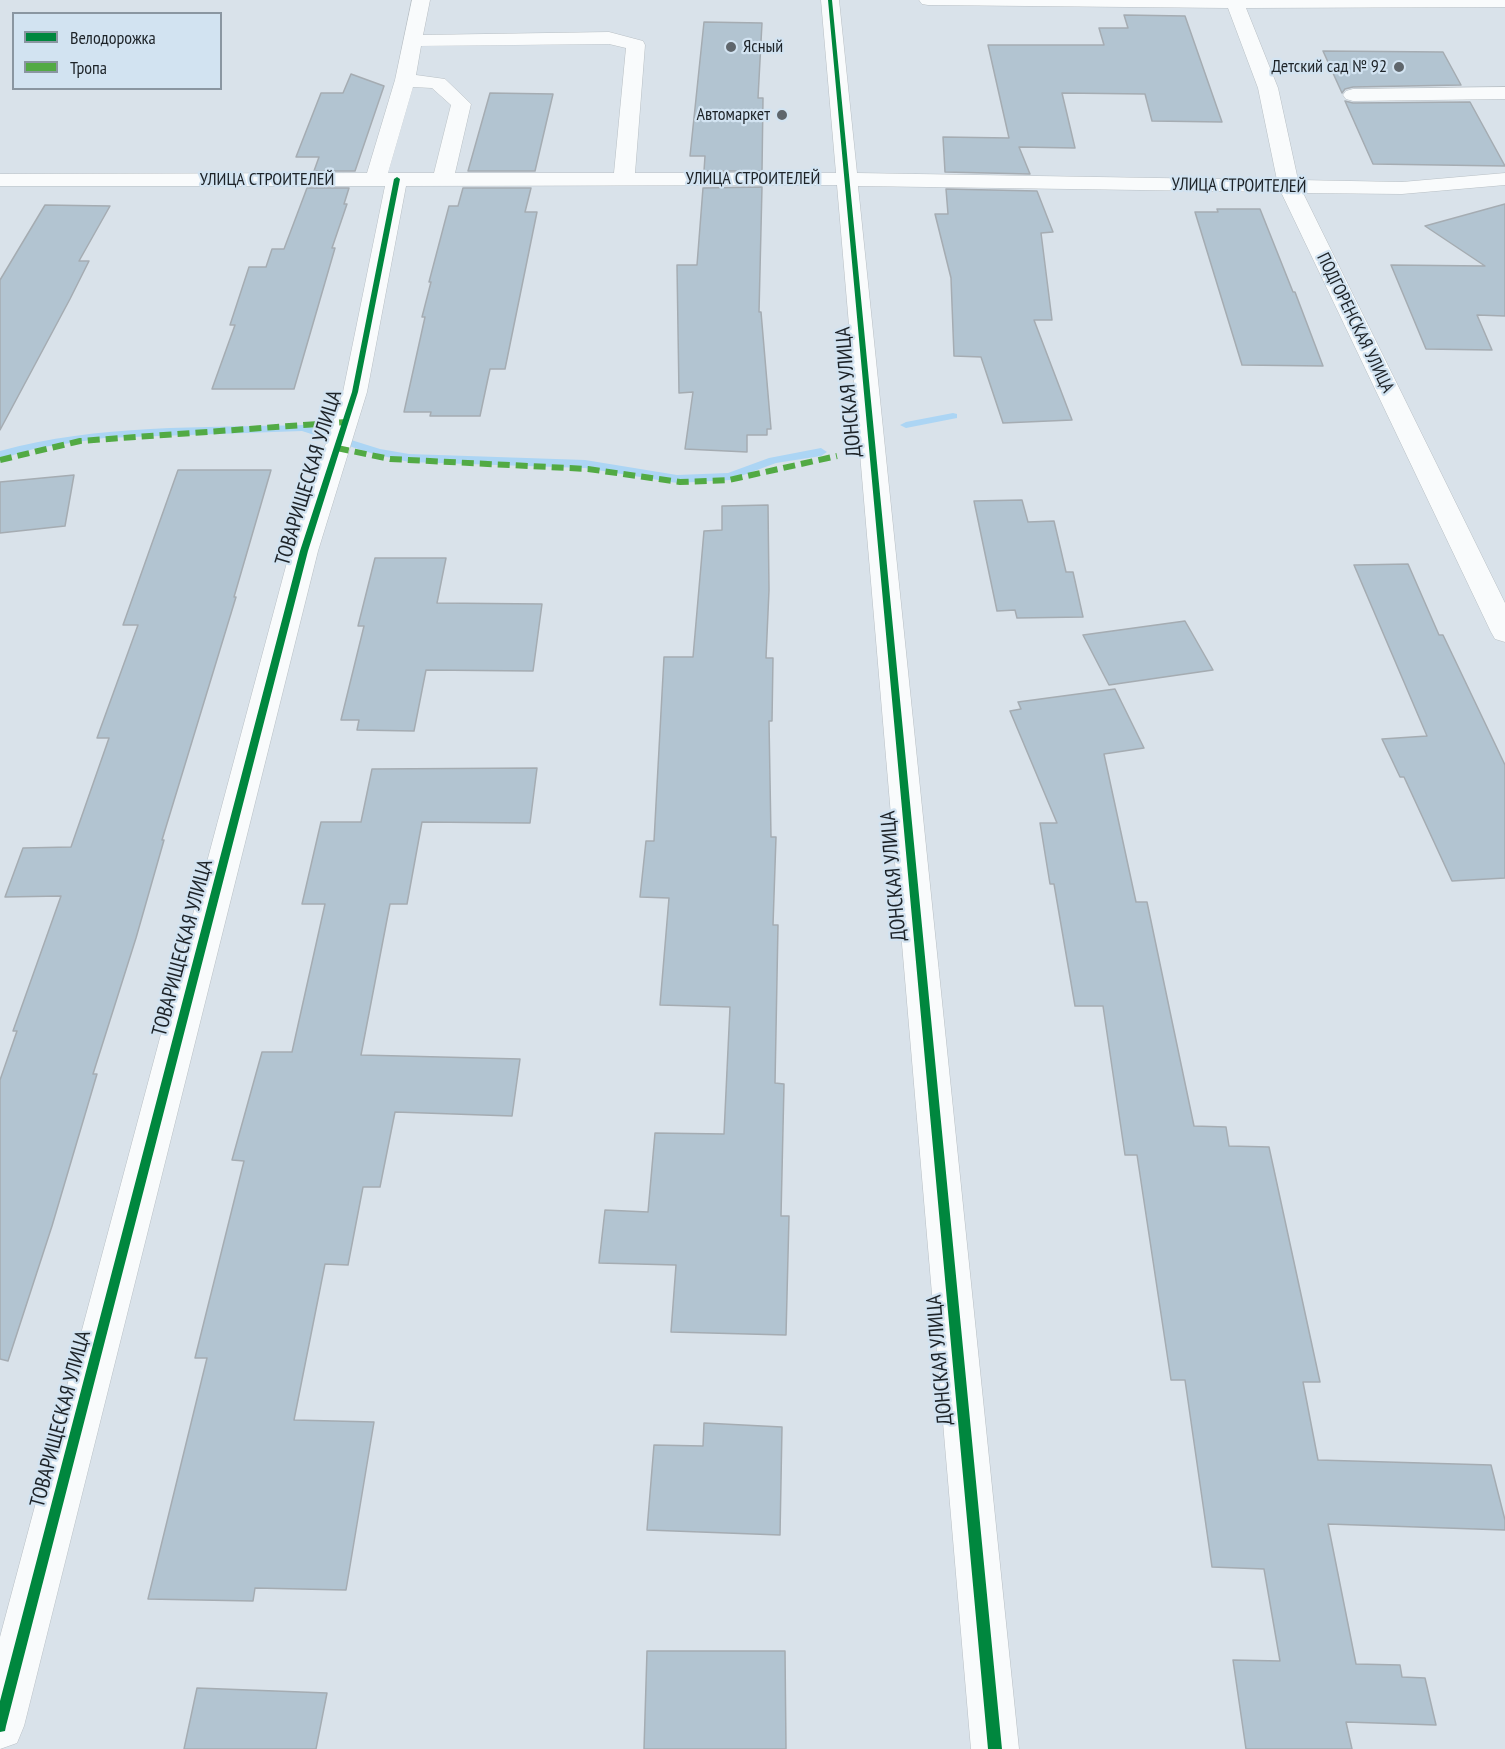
<!DOCTYPE html>
<meta charset="utf-8">
<style>
body{margin:0}
#map{position:relative;width:1505px;height:1749px;overflow:hidden;background:#d9e2ea;font-family:"PT Sans Narrow",sans-serif}
canvas{display:block}
.legend{position:absolute;left:12px;top:12px;width:210px;height:78px;box-sizing:border-box;background:#d2e3f1;border:2px solid #8a96a1;margin:0;padding:8px 10px;list-style:none;font-size:18px;color:#1d2328}
.legend li{display:flex;align-items:center;gap:12px;height:30px}
.legend b{width:30px;border:2px solid #8a96a1}
</style>
<div id="map">
<canvas width="1505" height="1749"></canvas>
<ul class="legend">
<li><b style="height:8px;background:#00873e"></b>Велодорожка</li>
<li><b style="height:8px;background:#52aa44"></b>Тропа</li>
</ul>
</div>
<script>
const ctx = document.querySelector('canvas').getContext('2d');
ctx.lineJoin = 'round';
function paint(path, color) { ctx.fillStyle = color; ctx.fill(path, 'evenodd'); }
function stroke(path, color, width, dash) { ctx.strokeStyle = color; ctx.lineWidth = width; ctx.lineCap = dash ? 'butt' : 'round'; ctx.setLineDash(dash || []); ctx.stroke(path); }
function write(font, color, halo, rows, align = 'center') {
  ctx.font = font + ' "PT Sans Narrow",sans-serif'; ctx.lineWidth = 4.5; ctx.setLineDash([]); ctx.textBaseline = 'middle'; ctx.strokeStyle = halo; ctx.fillStyle = color; for (const [text, x, y, turn = 0] of rows) {
    ctx.save(); ctx.translate(x, y); ctx.rotate((+turn || 0) * Math.PI / 180); ctx.textAlign = isNaN(turn) ? turn : align; if (halo) ctx.strokeText(text, 0, 0); ctx.fillText(text, 0, 0); ctx.restore();
  }
}
paint(new Path2D(`
 M953 413 957 414V418L906 428 900 425 906 422Z
 M303 425 380 449 409 454 585 460 677 475 728 473 769 458 821 448 827 452 821 456 776 463 730 480 677 483 585 468 409 462 374 454 302 431 104 438 37 448 0 459V451C98 424 202 428 303 425Z`), '#acd5f4');
const building = new Path2D(`
 M1124 15 1185 16 1222 122 1152 121 1145 94 1062 93 1075 148 1019 147 1030 174 945 172 943 137 1009 138 988 45H1104L1099 28H1128Z
 M704 22 762 23 758 98H763L762 171H704L705 156H690Z
 M1323 51 1443 52 1461 85 1353 87 1345 89 1342 93Z
 M351 74 384 86 355 171H314L319 157H296L321 93H343Z
 M490 93 553 94 535 171H468Z
 M1345 101 1353 103 1470 102 1505 166 1373 164Z
 M762 187 759 312H761L771 429H767V435H747V452L685 449 693 392 679 393 677 265H697L703 188Z
 M307 188H349L344 204H347L332 248H335L294 389H212L235 325H230L249 267H266L272 249H284Z
 M463 188H531L525 212H537L505 369H490L480 416H430L431 412H404L425 317H422L431 282H429L449 206H458Z
 M946 189 1037 191 1053 232 1041 233 1052 320H1034L1072 420 1003 423 981 357 954 356 951 278 935 214H948Z
 M1505 204V316L1477 315 1492 350 1426 349 1391 265 1485 266 1425 226Z
 M45 205 110 206 79 261H89L70 299 0 430V280Z
 M1217 209H1260L1293 292H1295L1323 366 1242 365 1195 212H1218Z
 M178 470H271L234 597H236L162 840H164L136 938 93 1074H97L52 1226 8 1361 0 1359V1080L17 1031H13L61 896 5 897 23 848 71 847 109 738H97L138 625H123Z
 M74 475 65 526 0 533V482Z
 M1022 500 1028 522 1054 521 1066 572H1073L1083 617 1017 618 1015 610 997 611 974 501Z
 M768 505 769 590 766 658H773L772 721H769L771 837H776L773 925H778L775 1083 784 1084 781 1216H789L786 1335 671 1332 676 1265 599 1263 605 1210 648 1212 655 1133 724 1134 730 1007 660 1005 669 898 640 897 646 841H654L664 657H693L704 531 722 530V506Z
 M375 558H446L437 603 542 604 533 671 426 670 414 731 357 730 359 720H341L364 626H358Z
 M1408 564 1439 635H1443L1505 765V878L1452 881 1404 777H1400L1382 739 1427 736 1354 565Z
 M1185 621 1213 670 1109 685 1083 635Z
 M1115 689 1144 748 1104 754 1136 902H1147L1194 1126 1226 1127 1229 1146 1269 1147 1320 1382H1303L1318 1460 1491 1465 1505 1520V1530L1328 1524 1356 1664 1400 1665 1402 1677 1425 1678 1436 1725 1346 1722 1352 1749H1246L1233 1660 1280 1661 1264 1569 1212 1567 1185 1380H1171L1137 1155H1125L1103 1006H1075L1054 884H1050L1040 823H1057L1010 711 1021 709 1018 702Z
 M537 768 530 823 422 822 407 904H390L361 1055 520 1059 512 1116 395 1112 380 1187H363L348 1265 325 1264 294 1420 374 1422 346 1590 255 1588 253 1601 148 1599 207 1358H195L244 1161 232 1160 262 1052H292L325 904H302L321 822H361L372 769Z
 M704 1423 782 1427 780 1535 647 1530 654 1445 703 1446Z
 M647 1651H785L786 1749H644Z
 M197 1688 327 1693 316 1749H184Z`);
paint(building, '#b2c4d1');
stroke(building, '#a5acb2', 1.5);
const minor = new Path2D(`
 M412 0H430L423 35 609 32 643 41 645 45 635 173H836L821 0H839L857 173 1277 180 1258 88 1228 8 928 5 922 4 919 0H1505V7L1246 8 1278 88 1298 180 1402 182 1505 173V185L1402 194 1303 193 1505 603V642L1495 639 1491 632 1281 192 858 186 1019 1749H971L837 185 406 186 367 392 318 551 24 1726 17 1743 0 1749V1637L290 551 343 392 385 186H0V174L367 173 395 80ZM609 44 626 48 614 173H455L471 104 445 79 416 75 421 46ZM413 87 432 88 451 105 434 173H388Z
 M1505 87V99L1353 101 1346 99 1343 95 1346 91 1353 89Z`);
stroke(minor, '#b8bfc4', 1);
paint(minor, '#f9fbfc');
stroke(new Path2D(`
 M337 448 390 459 588 469 680 482 729 480 837 456
 M0 460 80 441 346 422`), '#52aa44', 6, [12, 6]);
paint(new Path2D(`
 M828 0H832L1002 1749H988Z
 M397 177 400 179 358 392 308 551 6 1726 5 1731 0 1732V1701L300 551 352 392 394 179Z`), '#00873e');
for (const [x, y, r, color] of [
 [731,47,6,"#5f666c"],
 [1399,67,6,"#5f666c"],
 [782,115,6,"#5f666c"]
]) { const dot = new Path2D(); dot.arc(x, y, r, 0, 2 * Math.PI); ctx.fillStyle = color; ctx.fill(dot); stroke(dot, '#d2e3f1', 2); }
write('18px', '#1d2328', '#d2e3f1', [
 ["Ясный",743,47,"left"],
 ["Детский сад № 92",1387,67],
 ["Автомаркет",770,115]
], 'right');
write('18px', '#1d2328', '#d2e3f1', [
 ["УЛИЦА СТРОИТЕЛЕЙ",753,179],
 ["УЛИЦА СТРОИТЕЛЕЙ",267,180],
 ["УЛИЦА СТРОИТЕЛЕЙ",1239,186,1],
 ["ПОДГОРЕНСКАЯ УЛИЦА",1355,323,64]
]);
write('21px', '#1d2328', '#d2e3f1', [
 ["ДОНСКАЯ УЛИЦА",849,392,-95],
 ["ТОВАРИЩЕСКАЯ УЛИЦА",309,478,-73],
 ["ДОНСКАЯ УЛИЦА",894,876,-95],
 ["ТОВАРИЩЕСКАЯ УЛИЦА",183,948,-75],
 ["ДОНСКАЯ УЛИЦА",940,1360,-95],
 ["ТОВАРИЩЕСКАЯ УЛИЦА",61,1419,-75]
]);
</script>
